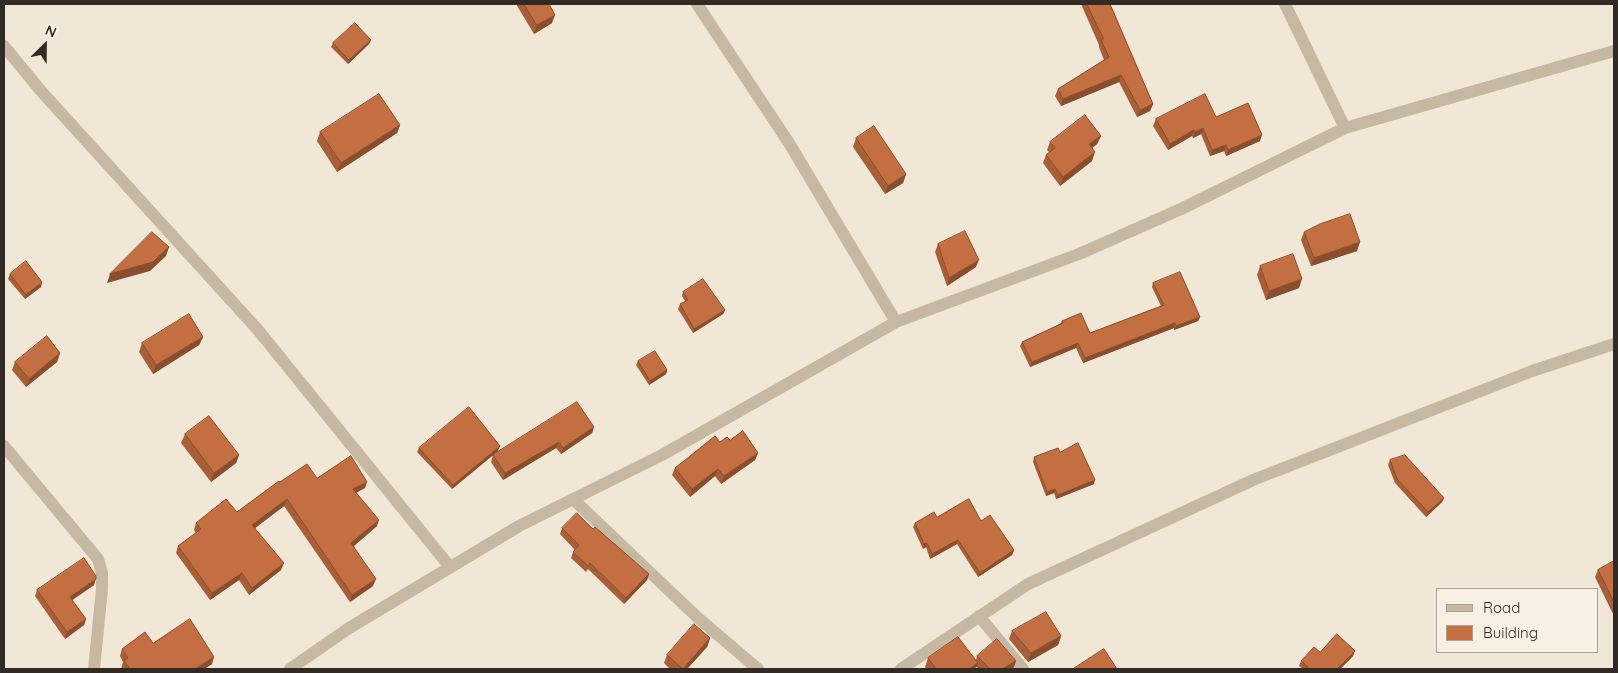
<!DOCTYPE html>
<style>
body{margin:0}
#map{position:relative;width:1618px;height:673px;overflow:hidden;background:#f0e7d6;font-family:Quicksand,sans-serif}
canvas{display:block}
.frame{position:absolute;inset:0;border:5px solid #322b25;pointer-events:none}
.legend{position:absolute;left:1436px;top:588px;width:162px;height:65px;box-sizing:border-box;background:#f8f0e2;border:1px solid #a9a196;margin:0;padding:6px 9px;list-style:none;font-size:15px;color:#322b25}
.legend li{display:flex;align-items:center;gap:10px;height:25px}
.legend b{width:25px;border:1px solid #a9a196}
.north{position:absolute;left:20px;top:20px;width:50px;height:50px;-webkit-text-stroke:4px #f8f0e2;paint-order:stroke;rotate:23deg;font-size:14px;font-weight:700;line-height:20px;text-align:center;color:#322b25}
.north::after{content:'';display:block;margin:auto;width:18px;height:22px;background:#322b25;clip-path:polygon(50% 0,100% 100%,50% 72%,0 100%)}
</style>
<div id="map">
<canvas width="1618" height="673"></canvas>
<div class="frame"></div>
<ul class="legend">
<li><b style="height:6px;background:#c7b8a3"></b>Road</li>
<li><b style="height:14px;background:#c36f41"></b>Building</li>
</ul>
<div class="north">N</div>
</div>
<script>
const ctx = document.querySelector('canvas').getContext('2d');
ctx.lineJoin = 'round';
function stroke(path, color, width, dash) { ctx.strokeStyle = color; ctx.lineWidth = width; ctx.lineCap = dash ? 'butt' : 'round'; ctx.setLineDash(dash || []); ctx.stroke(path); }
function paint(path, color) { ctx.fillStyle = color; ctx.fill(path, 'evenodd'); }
stroke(new Path2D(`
 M697 4 789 143 896 322
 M1285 4 1345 128
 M4 46 41 91 258 330 450 567
 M4 446 98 559 102 573V589L94 669
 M573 499 697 617 758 669
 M979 616 1023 669
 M290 669 349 628 519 526 662 455 896 322 1079 254 1181 209 1345 128 1614 51
 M901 669 1028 584 1253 480 1532 371 1614 344`), '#c7b8a3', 12);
paint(new Path2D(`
 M516 4H549L552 23 534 34Z
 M1081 4H1110L1153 104 1150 111 1137 117 1119 82 1061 106 1055 96 1058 89 1104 60 1099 47V45Z
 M371 40 369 44 348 64 331 47 333 43Z
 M1216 117 1260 141 1226 156 1224 151 1210 156 1201 134 1193 138 1192 136 1168 150 1153 126 1156 119Z
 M400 125 397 133 337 172 317 141 320 132Z
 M1101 136 1097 144 1092 148V161L1060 186 1043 163 1046 155 1049 152 1047 150 1050 142Z
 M856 138 906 174 903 183 885 194 853 147Z
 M1304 232 1357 251 1311 266 1301 240Z
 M938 244 976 267 947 286 935 252Z
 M1260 266 1299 288 1266 300 1257 275Z
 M10 274 41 287 25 299 8 279Z
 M1153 283 1200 317 1198 321 1174 330V328L1083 363 1076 348 1030 367 1020 346 1022 342 1060 324 1062 321 1090 333 1161 306 1152 287Z
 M683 292 725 310 723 314 693 333 678 309 680 304 685 301 682 296Z
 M203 337 199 345 153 374 139 352 142 343Z
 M60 353 57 362 26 387 12 370 15 362Z
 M638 361 667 370 666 374 649 385 636 365Z
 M594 427 592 433 561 454 556 448 503 480 491 462 493 455Z
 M185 434 239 455 236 463 211 482 181 443Z
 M730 440 758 453 755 460 721 484 715 476 690 497 672 475 675 468 720 442Z
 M419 448 498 451 452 489 417 452Z
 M1034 457 1094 484 1056 499 1054 493 1046 496 1033 462Z
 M1390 460 1444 498 1442 502 1426 517 1395 483 1388 465Z
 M317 478 365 488 356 493 377 526 354 546 373 586 350 602 284 506 255 528 281 570 249 595 239 580 210 600 176 553 178 546 196 533 194 530 196 523 237 512 280 482Z
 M937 517 981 521 1014 550 1012 555 978 577 957 544 930 559 926 547 923 549 913 527 915 523Z
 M562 528 593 529 649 574 647 580 624 604 588 569 586 572 571 558 573 552 575 550 560 534Z
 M1614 561V616L1595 577 1598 570Z
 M94 585 72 600 86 619 84 625 65 639 35 596 37 590Z
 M1012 631 1061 636 1058 645 1028 662 1009 639Z
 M710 638 707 647 687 669H670L664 663 667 655Z
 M153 643 212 664 204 669H121L123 662 120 656 122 649Z
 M1320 652 1353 656 1340 669H1303L1299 666 1301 661Z
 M977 656 1016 661 1013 669H979L976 667 975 669H927L925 667 928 658 976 660Z`), '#a85f38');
paint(new Path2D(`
 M555 15 552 23 534 34 537 25Z
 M371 40 369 44 348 64 349 60Z
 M1121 75 1119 82 1061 106 1063 99Z
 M1153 104 1150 111 1137 117 1140 110Z
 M400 125 397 133 337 172 341 163Z
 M1203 128 1201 134 1193 138 1195 132Z
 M1194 130 1192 136 1168 150 1170 144Z
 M1262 135 1260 141 1226 156 1228 150Z
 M1101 136 1097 144 1086 153 1089 144Z
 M1226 145 1224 151 1210 156 1212 150Z
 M1095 152 1092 161 1060 186 1063 177Z
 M906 174 903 183 885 194 888 186Z
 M1360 242 1357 251 1311 266 1314 258Z
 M169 247 166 256 150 271 107 283 110 274Z
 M979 260 976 267 947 286 949 278Z
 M1302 279 1299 288 1266 300 1269 291Z
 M42 282 41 287 25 299 26 295Z
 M725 310 723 314 693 333 694 329Z
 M1200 317 1198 321 1174 330 1176 326Z
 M1175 323 1174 328 1083 363 1085 358Z
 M203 337 199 345 153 374 156 365Z
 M1078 343 1076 348 1030 367 1032 362Z
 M60 353 57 362 26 387 29 379Z
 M667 370 666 374 649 385 650 381Z
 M594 427 592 433 561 454 563 448Z
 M559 442 556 448 503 480 505 473Z
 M500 446 498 451 452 489 453 485Z
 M758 453 755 460 721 484 724 476Z
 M239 455 236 463 211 482 214 473Z
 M718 469 715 476 690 497 692 489Z
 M1095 480 1094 484 1056 499 1058 495Z
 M367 482 365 488 350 495 353 489Z
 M1055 489 1054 493 1046 496 1047 492Z
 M1444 498 1442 502 1426 517 1428 512Z
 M287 499 284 506 250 532 252 525Z
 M379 520 377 526 349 550 351 543Z
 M958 540 957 544 930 559 932 554Z
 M927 543 926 547 923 549 924 544Z
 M1014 550 1012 555 978 577 980 573Z
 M284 563 281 570 249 595 252 588Z
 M242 573 239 580 210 600 212 593Z
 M649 574 647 580 624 604 626 598Z
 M96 579 94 585 68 603 70 597Z
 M376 579 373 586 350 602 352 595Z
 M86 619 84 625 65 639 67 632Z
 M1061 636 1058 645 1028 662 1031 653Z
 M710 638 707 647 687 669H683Z
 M1355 651 1353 656 1340 669 1338 668Z
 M214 657 212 664 204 669H195Z
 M1016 661 1013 669H1002Z
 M978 663 975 669H969Z`), '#884e2e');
const building = new Path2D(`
 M524 4H549L555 15 537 25Z
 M1087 4H1110L1153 104 1140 110 1121 75 1063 99 1058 89 1109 57 1101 40 1103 39Z
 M355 23 371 40 349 60 333 43Z
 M379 94 400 125 341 163 320 132Z
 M1205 94 1216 117 1248 103 1262 135 1228 150 1226 145 1212 150 1203 128 1195 132 1194 130 1170 144 1156 119Z
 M1085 115 1101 136 1089 144 1095 152 1063 177 1046 155 1055 148 1050 142Z
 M874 126 906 174 888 186 856 138Z
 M1350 214 1360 242 1314 258 1304 232 1320 224Z
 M965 231 979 260 949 278 938 244Z
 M152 232 169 247 153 262 110 274Z
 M1293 254 1302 279 1269 291 1260 266Z
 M26 261 42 282 26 295 10 274Z
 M1180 272 1200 317 1176 326 1175 323 1085 358 1078 343 1032 362 1022 342 1063 323 1062 321 1081 313 1090 333 1164 305 1153 283Z
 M703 279 725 310 694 329 680 304 688 300 683 292Z
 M189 314 203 337 156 365 142 343Z
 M47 336 60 353 29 379 15 362Z
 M655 351 667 370 650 381 638 361Z
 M577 402 594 427 563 448 559 442 505 473 493 455Z
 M469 407 500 446 453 485 419 448Z
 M209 416 239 455 214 473 185 434Z
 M743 431 758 453 724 476 718 469 692 489 675 468 715 436 720 442 727 437 730 440Z
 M1078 443 1095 480 1058 495 1055 489 1047 492 1034 457 1058 448 1060 452Z
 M1405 455 1444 498 1428 512 1397 479 1390 460Z
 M351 456 367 482 353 489 379 520 351 543 376 579 352 595 287 499 252 525 284 563 252 588 242 573 212 593 178 546 201 529 196 523 226 499 237 512 279 481 280 482 307 464 317 478Z
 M969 499 981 521 990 515 1014 550 980 573 958 540 932 554 927 543 924 544 915 523 934 512 937 517Z
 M577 513 593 529 595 527 649 574 626 598 590 563 588 566 573 552 579 545 562 528Z
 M84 558 96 576V579L70 597 86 619 67 632 37 590Z
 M1614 561V602L1598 570Z
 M1046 612 1061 636 1031 653 1012 631Z
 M190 619 214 657 195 669H130L124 661 128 658 122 649 145 632 153 643Z
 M694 624 710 638 683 669 667 655Z
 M1337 634 1355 651 1338 668 1339 669H1310L1301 661 1314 647 1320 652Z
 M958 637 978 663 969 669H936L928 658Z
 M997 639 1016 661 1002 669H990L977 656Z
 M1104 649 1117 669H1073Z`);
paint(building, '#c36f41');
stroke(building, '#884e2e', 1);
</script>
